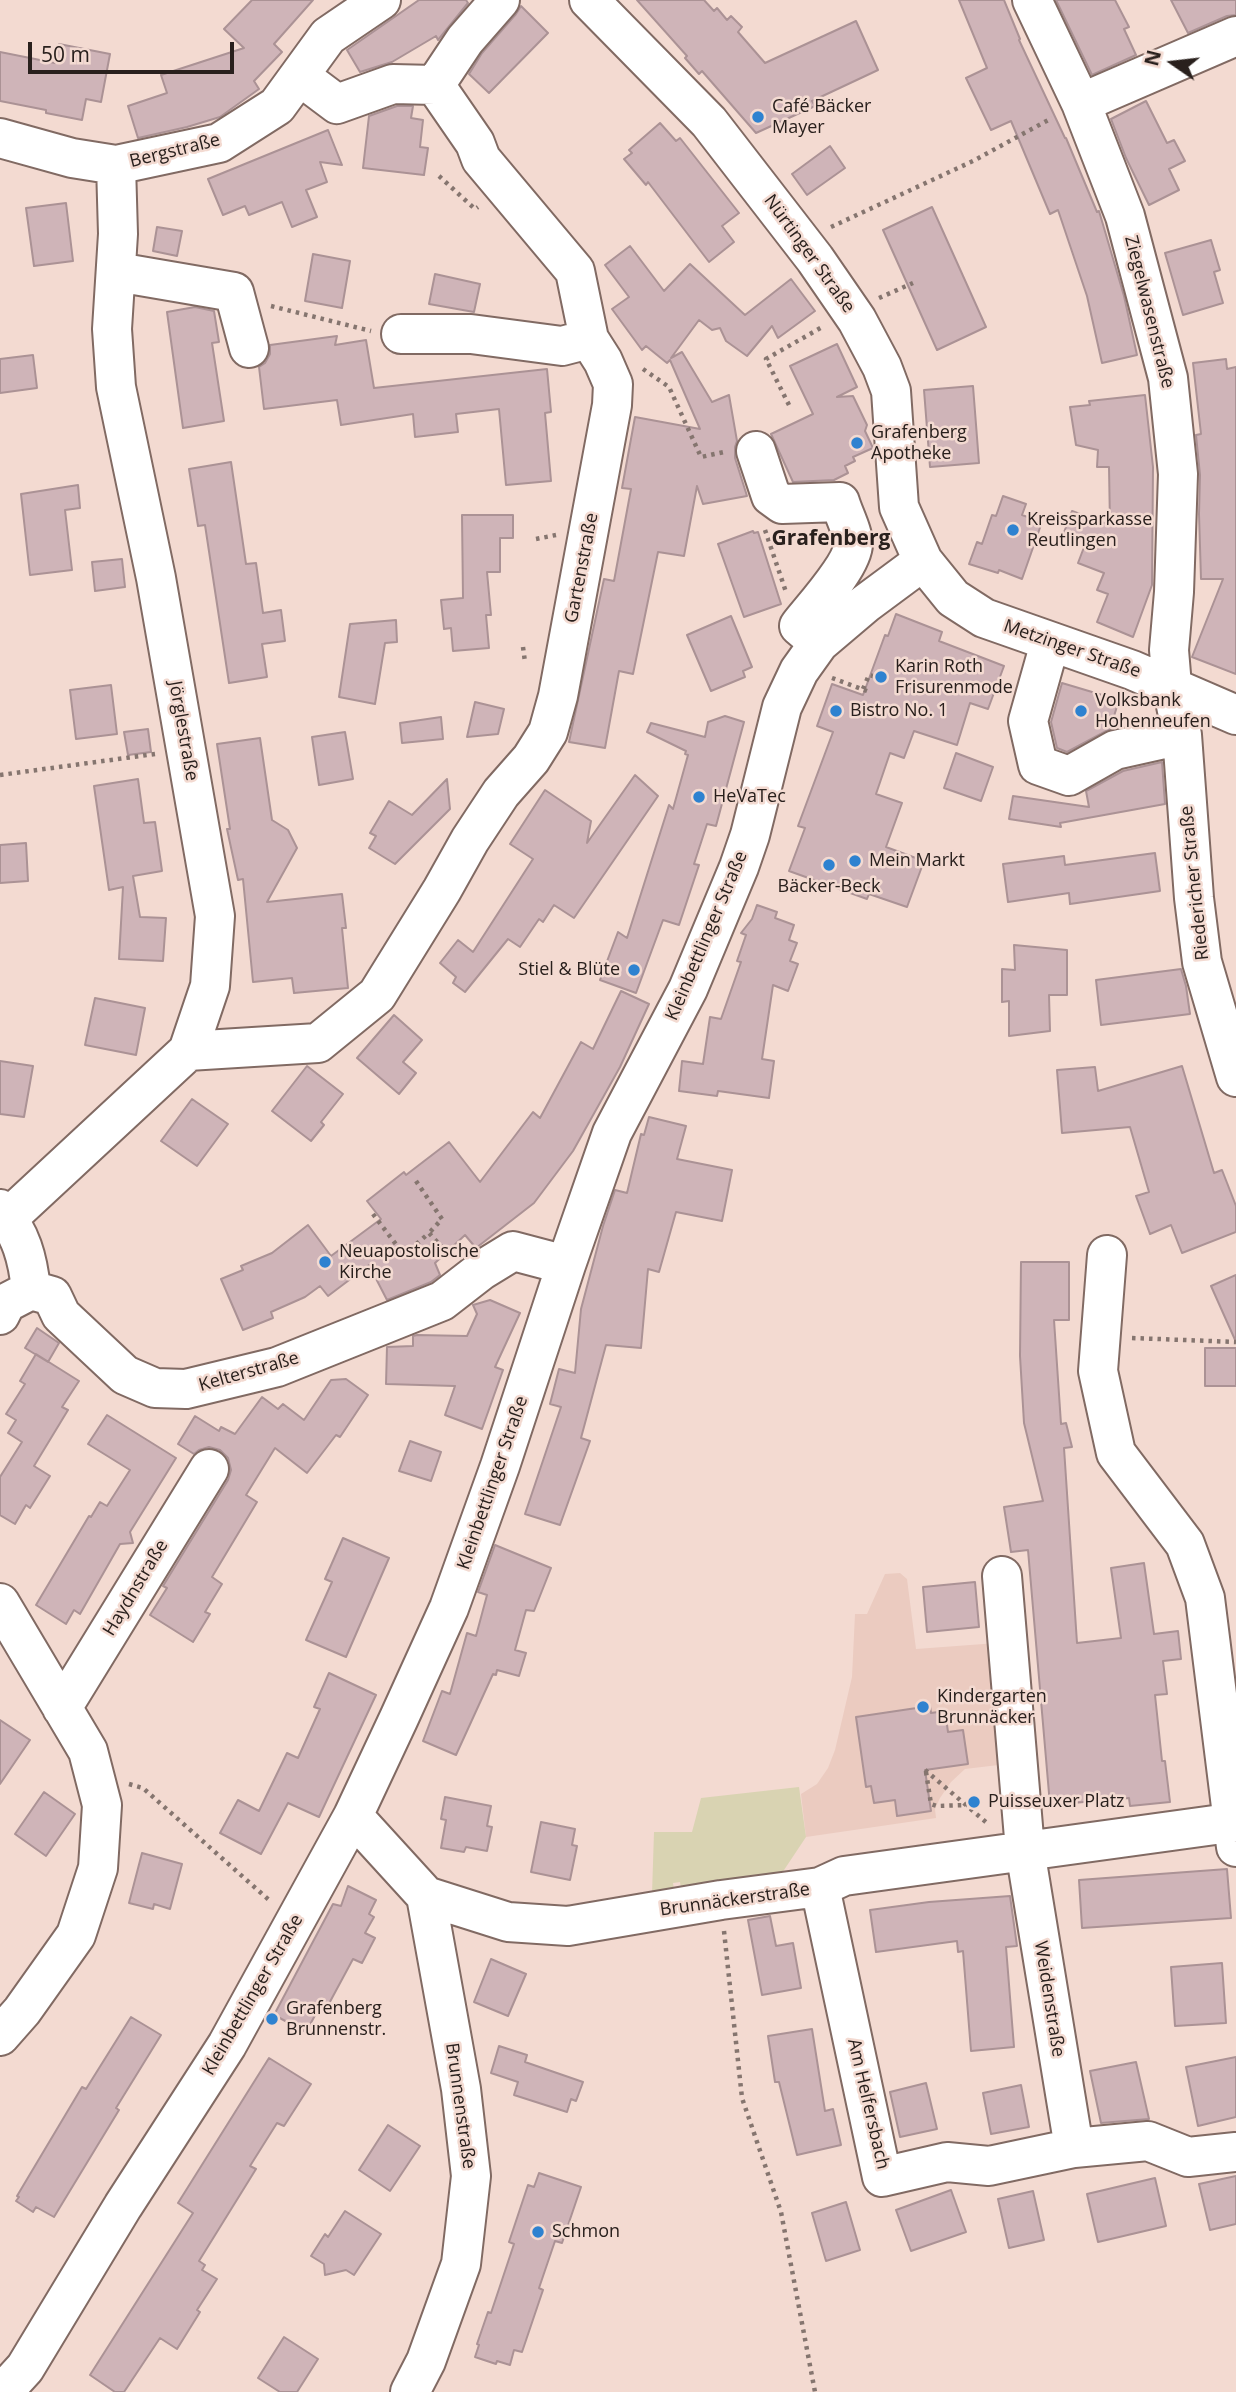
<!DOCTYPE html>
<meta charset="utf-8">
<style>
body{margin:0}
#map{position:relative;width:1236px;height:2392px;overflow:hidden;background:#f3dad1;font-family:"Open Sans",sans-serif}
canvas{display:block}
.north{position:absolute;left:1138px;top:28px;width:70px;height:70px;-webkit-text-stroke:5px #f3dad1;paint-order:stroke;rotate:284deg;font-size:19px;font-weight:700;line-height:28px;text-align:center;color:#29201d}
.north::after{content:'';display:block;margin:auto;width:24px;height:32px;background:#29201d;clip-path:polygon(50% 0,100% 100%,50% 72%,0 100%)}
.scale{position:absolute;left:28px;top:42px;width:206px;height:32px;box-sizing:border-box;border:4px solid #29201d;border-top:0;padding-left:9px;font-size:21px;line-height:24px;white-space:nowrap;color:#29201d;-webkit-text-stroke:5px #f3dad1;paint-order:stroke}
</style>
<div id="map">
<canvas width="1236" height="2392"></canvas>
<div class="north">N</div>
<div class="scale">50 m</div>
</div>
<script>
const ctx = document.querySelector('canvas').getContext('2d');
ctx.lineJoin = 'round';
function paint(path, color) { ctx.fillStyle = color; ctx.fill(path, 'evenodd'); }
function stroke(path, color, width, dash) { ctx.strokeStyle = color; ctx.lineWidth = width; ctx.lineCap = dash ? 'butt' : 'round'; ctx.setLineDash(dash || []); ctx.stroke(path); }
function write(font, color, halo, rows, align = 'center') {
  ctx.font = font + ' "Open Sans",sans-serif'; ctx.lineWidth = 5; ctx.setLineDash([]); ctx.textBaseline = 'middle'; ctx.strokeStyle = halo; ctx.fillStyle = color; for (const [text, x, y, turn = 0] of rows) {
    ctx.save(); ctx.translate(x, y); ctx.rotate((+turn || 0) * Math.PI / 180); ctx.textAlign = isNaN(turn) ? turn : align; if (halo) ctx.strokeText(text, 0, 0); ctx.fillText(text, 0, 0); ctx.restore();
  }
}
paint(new Path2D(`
 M900 1573 907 1579 916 1649 997 1643 1007 1764 965 1769 951 1782 940 1798 935 1809 936 1818 806 1837 801 1794 817 1784 828 1768 835 1750 852 1677 855 1614H867L885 1574Z`), '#ebcbc0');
paint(new Path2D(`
 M799 1787 806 1837 782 1873 681 1889 680 1882 673 1883 674 1889 652 1894 654 1832H692L701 1798Z`), '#d9d3b2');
const building = new Path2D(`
 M252 0H313L274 44 282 52 254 81 259 89 220 117 187 127 138 138 128 106 167 93 161 75 244 48 224 29Z
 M419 0H466L468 3 438 40 436 36 392 62 360 72 347 50Z
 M637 0H704L714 11 717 8 727 20 731 16 742 27 738 32 765 63 856 21 878 70 812 101 815 106 756 133 702 71 699 74 685 58 687 56Z
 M959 0H1004L1020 39 1019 40 1065 138H1066L1097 212 1099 211 1124 296 1137 355 1102 363 1087 296 1058 210 1050 214 1011 121 991 130 966 78 987 68Z
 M1056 0H1115L1129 27 1124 29 1136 55 1092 75Z
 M1171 0H1236V15L1227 16 1188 33Z
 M521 6 548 33 489 93 469 74 482 53 516 14Z
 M59 44 110 54 101 102 86 99 82 120 46 113V110L0 101V52L55 63Z
 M1146 101 1167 143 1174 140 1185 161 1169 169 1179 190 1149 205 1126 158 1111 119Z
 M397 106H413L411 118 423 120 420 147 428 148 424 175 363 168 369 116Z
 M660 123 676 141 680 138 739 213 722 226 734 242 709 262 648 182 646 185 624 159 632 153 629 150Z
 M328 130 342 165 320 162 327 182 306 190 317 217 292 227 282 202 249 215 245 206 223 215 208 179Z
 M830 146 845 168 807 195 792 174Z
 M66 203 73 261 34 266 26 208Z
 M932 207 986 327 937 350 883 230Z
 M157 227 182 231 177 256 153 251Z
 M1211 240 1220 270 1214 272 1223 303 1183 315 1165 253Z
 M630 246 664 291 690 264 745 315 791 279 815 311 778 338 772 326 747 356 726 341 720 328 712 330 699 320 671 358 682 352 712 402 729 395 737 441 735 447V458L747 496 703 504 697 486 684 556 658 552 633 674 619 671 605 748 569 742 604 579 614 581 631 489 622 488 635 417 700 429 670 360 667 363 646 346 642 350 612 309 629 297 605 265Z
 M313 254 350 261 342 308 305 301Z
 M435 274 480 284 474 312 429 304Z
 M195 307 214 311 219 342 212 343 224 421 183 428 167 312Z
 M337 336 335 345 366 340 374 388 547 369 551 412 545 413 551 481 506 485 499 409 456 414 458 432 415 437 413 414 341 425 337 400 264 409 259 367 265 363 270 354V345Z
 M837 344 857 387 837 397 853 396 867 425 865 431 873 448 853 457 855 461 845 466 848 473 834 480 793 482 771 434 813 414 790 366Z
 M33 355 37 388 0 393V359Z
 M1226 359 1227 369 1236 367V674L1192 657 1223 579H1201L1199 514 1200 475 1196 435 1201 434 1193 363Z
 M973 386 979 463 930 467 924 390Z
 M1145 395 1153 467 1152 585 1133 637 1097 622 1108 594 1097 590 1104 573 1078 563 1086 542 1063 535 1072 511 1110 525 1109 467H1097L1098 450 1076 445 1070 407 1090 405 1089 401Z
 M231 462 246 564 256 563 263 613 281 610 285 641 262 644 267 677 229 683 205 525 198 526 189 469Z
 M78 485 80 508 65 510 72 570 30 575 21 494Z
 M1003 496 1026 504 1022 515 1042 522 1022 579 999 570 998 573 969 564 977 542 982 544 992 515 996 516Z
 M462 515H513V538H500V572H487L491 615H486L489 648 453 651 451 628 444 629 441 600 463 598Z
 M753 531 754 533 758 532 781 604 744 617 718 544Z
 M122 559 125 587 95 591 92 562Z
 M896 614 942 632 939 641 1004 666 988 709 970 703 957 745 914 731 904 758 890 753 876 794 902 803 886 847 924 861 907 907 869 894 867 899 789 871 805 828 798 826 833 732 817 726 832 684 863 695 885 635 888 636Z
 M731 616 752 667 743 671 745 677 711 691 687 635Z
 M396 620 397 642 385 643 375 704 339 697 350 624Z
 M1062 683 1119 700 1110 729 1067 752 1057 748 1051 722Z
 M111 685 117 734 76 739 70 690Z
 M475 702 504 709 498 734 467 737Z
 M725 716 744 722 716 826 707 824 694 864 699 865 679 925 663 920 636 993 600 980 618 932 627 938 669 805 673 809 688 755 685 754 686 751 647 732 651 723 705 737 708 722Z
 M441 717 443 739 402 743 400 723Z
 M148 729 151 752 128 755 124 732Z
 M345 732 353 779 319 785 312 737Z
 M260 738 272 820 288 830 297 848 267 902 342 894 346 928H342L348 988 294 993 292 978 253 982 243 879 238 880 227 829H230L217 744Z
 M956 753 993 767 981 801 944 788Z
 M1162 762 1165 804 1060 823 1061 827 1009 819 1013 796 1089 807 1086 791 1123 771Z
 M635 775 658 796 574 918 554 905 543 922 539 919 520 947 508 939 465 992 453 983 456 977 440 963 458 940 473 952 533 859 510 844 545 790 591 821 587 843Z
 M138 779 144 823 155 822 162 871 133 876 140 917 166 918 163 961 119 959 123 887 109 890 94 786Z
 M447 779 450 809 395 864 369 848 376 836 370 833 389 801 412 815Z
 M26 843 28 881 0 883V845Z
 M1155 853 1160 891 1070 904 1069 893 1008 902 1003 864 1064 856 1065 865Z
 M757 905 777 912 775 918 794 925 789 940 797 943 790 961 798 964 788 991 773 985 762 1059 774 1061 769 1098 718 1091 717 1096 679 1091 682 1061 703 1064 710 1017 721 1019 741 962 737 961 746 935 741 933 752 919Z
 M1014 945 1067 950V995H1049L1050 1031 1009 1036V1001L1002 1002V969L1015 970Z
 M1181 969 1186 986 1190 1014 1101 1025 1096 980Z
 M621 991 649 1004 620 1067 573 1151 534 1203 476 1248 465 1235 435 1263 440 1275 431 1282 387 1300 369 1265 328 1296 320 1286 305 1297 271 1312 273 1318 243 1330 221 1279 243 1270 241 1266 272 1253 308 1225 331 1256 381 1219 367 1201 404 1172 406 1175 449 1142 480 1182 533 1112 540 1118 581 1042 593 1049Z
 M95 998 145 1008 136 1055 85 1045Z
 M394 1015 422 1040 403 1062 416 1073 399 1094 357 1058Z
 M0 1061 33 1066 24 1117 0 1114Z
 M307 1066 343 1094 321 1122 324 1125 311 1141 272 1111Z
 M1182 1066 1214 1173 1222 1170 1236 1206V1232L1182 1253 1171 1225 1150 1234 1136 1196 1149 1192 1130 1127 1062 1133 1057 1070 1095 1067 1098 1091Z
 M192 1099 228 1124 197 1166 161 1141Z
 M649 1117 686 1126 677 1159 732 1170 722 1221 676 1212 659 1272 648 1269 641 1348 606 1345 581 1438 590 1441 560 1525 525 1514 561 1407 550 1404 559 1369 575 1373 581 1309 603 1226 615 1190 627 1193 641 1134 644 1135Z
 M1021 1262H1069V1320H1054L1061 1424 1066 1423 1072 1447 1064 1448 1077 1643 1121 1638 1111 1568 1144 1563 1154 1634 1178 1631 1181 1659 1163 1661 1167 1694 1155 1695 1162 1761H1165L1170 1802 1130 1806 1129 1798 1050 1805 1028 1550 1011 1552 1004 1507 1043 1501 1024 1423 1020 1356Z
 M1236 1275V1342L1211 1286Z
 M490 1300 520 1313 495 1367 503 1370 482 1429 445 1415 455 1386 386 1384 387 1347 413 1346V1336L417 1335 467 1336 477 1314 473 1305Z
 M37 1328 59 1343 48 1362 25 1348Z
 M1205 1348H1236V1386H1205Z
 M36 1354 79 1381 62 1407 68 1410 34 1466 50 1476 30 1508 26 1505 15 1524 0 1515V1477L22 1442 8 1433 16 1420 6 1414 25 1384 20 1381Z
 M346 1379 368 1395 340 1437 336 1435 307 1473 275 1448 246 1495 257 1502 212 1577 222 1584 205 1612 210 1614 193 1642 150 1615 167 1588 163 1586 228 1480 231 1470 228 1458 220 1450 209 1447 199 1450 194 1454 178 1444 195 1416 219 1431 221 1427 235 1434 262 1397 278 1409 283 1404 304 1420 331 1380Z
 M107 1415 176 1458 130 1532 133 1543 120 1544 80 1614 74 1610 66 1624 36 1605 89 1516 91 1517 100 1502 107 1506 130 1470 88 1444Z
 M410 1441 441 1452 431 1481 399 1471Z
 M343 1538 389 1558 346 1657 306 1640 332 1582 325 1579Z
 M495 1545 551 1568 534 1611 526 1610 515 1650 526 1653 519 1676 497 1670 496 1675 493 1674 456 1755 423 1741 442 1691 450 1694 467 1633 476 1636 487 1595 478 1592Z
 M975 1582 979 1627 927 1632 923 1587Z
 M329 1673 376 1695 319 1817 288 1803 261 1854 220 1833 238 1800 259 1811 287 1753 298 1758 320 1709 314 1707Z
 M930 1706 931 1713 945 1711 948 1732 963 1730 968 1764 925 1770 931 1811 897 1816 895 1800 874 1803 871 1786 866 1787 856 1717Z
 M0 1720 30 1740 0 1784Z
 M44 1792 75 1814 46 1856 15 1834Z
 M445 1797 491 1806 487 1826 492 1827 487 1851 466 1847 464 1852 441 1848 446 1820 441 1819Z
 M541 1822 575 1829 572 1845 577 1846 570 1880 531 1872Z
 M142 1853 182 1864 170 1909 154 1904 153 1909 129 1903Z
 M1227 1869 1231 1918 1082 1928 1079 1880Z
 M348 1886 376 1900 369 1914 374 1917 365 1933 375 1938 362 1963 353 1959 325 2011 319 2008 306 2032 274 2015 333 1904 341 1906Z
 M1010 1896 1017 1946 1006 1947 1014 2047 971 2051 963 1951 958 1952 957 1941 876 1952 870 1910 929 1902Z
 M770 1916 776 1946 793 1943 801 1988 762 1995 748 1920Z
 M491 1959 526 1974 508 2016 474 2002Z
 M1222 1963 1226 2023 1175 2026 1171 1967Z
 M131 2017 161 2035 116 2108 119 2110 54 2217 36 2207 33 2212 16 2201 19 2197 17 2196 82 2087 86 2089Z
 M812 2029 825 2111 833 2109 841 2145 797 2155 779 2082H775L768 2036Z
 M499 2046 527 2055 525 2062 583 2082 576 2101 571 2099 567 2112 514 2095 518 2082 491 2073Z
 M1236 2057V2117L1198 2126 1186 2067Z
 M269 2058 311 2084 284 2126 277 2123 250 2166 256 2169 199 2261 205 2265 202 2270 217 2279 197 2310 200 2312 177 2349 160 2338 124 2392H115L90 2375 193 2213 178 2203Z
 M1136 2062 1149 2119 1101 2123 1090 2071Z
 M926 2083 937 2129 900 2137 890 2092Z
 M1021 2085 1029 2127 991 2134 983 2093Z
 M388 2125 420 2146 390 2191 359 2170Z
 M539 2173 581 2187 562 2243 555 2241 539 2288 543 2290 522 2352 514 2350 510 2365 497 2361 496 2364 475 2357 479 2345 477 2344 488 2312 491 2313 514 2244 509 2242 528 2185 534 2187Z
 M1236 2176V2224L1210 2230 1199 2184Z
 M1155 2178 1166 2226 1098 2242 1087 2194Z
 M951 2190 966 2232 911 2251 896 2210Z
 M1033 2191 1044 2240 1009 2248 998 2199Z
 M846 2202 860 2250 826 2261 812 2213Z
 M345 2211 381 2234 354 2275 346 2270 325 2275 324 2264 311 2256 325 2234 328 2237Z
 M284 2337 318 2359 297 2392H280L258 2378Z`);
paint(building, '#cfb4b8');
stroke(building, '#ab9295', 2);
const minor = new Path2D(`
 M589 0 709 122 815 259 857 320 882 367 891 391 899 507 923 561 953 598 984 618 1132 670 1236 715
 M1032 0 1081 103 1125 216 1168 378 1178 474 1174 592 1169 650 1172 686 1182 735 1194 898 1202 962 1236 1077
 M435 85 465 40 500 0
 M1081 103 1236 36
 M0 138 72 158 116 165 219 143 277 106 328 36 381 0
 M117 272 234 292 249 348
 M401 334H471L562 346 589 339
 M756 451 771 496 782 504 840 502C843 513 854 534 853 544 853 565 812 609 799 626L819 643
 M1050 643 1028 721 1038 765 1069 776 1115 750 1182 735
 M188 1051 318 1043 377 995 442 890 470 840 501 793 531 759 548 732 558 696 612 405 613 384 603 361 589 339 575 271 481 159 475 143 435 85 393 84 337 104 301 77
 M0 1209C21 1233 28 1259 31 1290
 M8 1218 188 1051 210 986 215 916 156 578 116 387 112 329 118 234 116 165
 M1107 1255 1098 1371 1116 1453 1185 1544 1205 1598 1236 1847
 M31 1290 52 1296 61 1315 125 1375 155 1388 186 1389 277 1367 442 1301 482 1270 513 1251 566 1265
 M0 1315 6 1303 31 1290
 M1002 1576 1025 1850 1074 2148
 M0 1603 88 1751 102 1805 98 1868 76 1935 22 2011 0 2036
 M62 1708 209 1469
 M353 1816 426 1896 508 1922 568 1926 721 1900 820 1887 844 1876 1236 1822
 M820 1887 882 2177 947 2162 989 2166 1074 2148 1148 2141 1188 2157 1236 2152
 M3 2392 25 2368 123 2206 227 2045 353 1816 399 1718 449 1608 500 1466 566 1265 612 1133 688 989 739 867 750 835 782 707 799 671 819 643 865 604 923 561
 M410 2392 426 2361 461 2264 471 2176 461 2089 426 1896`);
stroke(minor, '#816a63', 42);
stroke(new Path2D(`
 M439 176 475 209 478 207
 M831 227 973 161 1052 118
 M879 298 913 283
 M271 306 371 331
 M643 369 669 387 701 457 724 452
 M789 405 766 359 824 326
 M765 530 786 592
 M536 539 556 535
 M523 647 525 662
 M832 678 867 691
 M863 689 869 675 873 676
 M0 775 155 754
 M416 1181 442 1219 429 1233
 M373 1214 404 1255 429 1233 449 1255
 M1132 1338 1236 1342
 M925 1770 987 1823
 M926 1772 931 1804 937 1806 967 1805
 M129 1784 143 1788 269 1900
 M724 1931 742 2098 781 2212 815 2392`), '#85756f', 4.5, [3.5, 5]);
stroke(minor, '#fff', 38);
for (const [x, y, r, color] of [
 [758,117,7,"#2e82d0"],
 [857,443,7,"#2e82d0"],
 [1013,530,7,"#2e82d0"],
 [881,677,7,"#2e82d0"],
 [836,711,7,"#2e82d0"],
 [1081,711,7,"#2e82d0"],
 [699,797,7,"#2e82d0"],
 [855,861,7,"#2e82d0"],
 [829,865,7,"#2e82d0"],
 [634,970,7,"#2e82d0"],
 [325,1262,7,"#2e82d0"],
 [923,1707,7,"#2e82d0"],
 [974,1802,7,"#2e82d0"],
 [272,2019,7,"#2e82d0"],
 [538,2232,7,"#2e82d0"]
]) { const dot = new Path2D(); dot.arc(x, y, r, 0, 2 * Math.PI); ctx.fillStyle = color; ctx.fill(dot); stroke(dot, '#f3dad1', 2.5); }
write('18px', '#29201d', '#f3dad1', [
 ["Café Bäcker",772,107],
 ["Mayer",772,128],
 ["Grafenberg",871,433],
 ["Apotheke",871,454],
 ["Kreissparkasse",1027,520],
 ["Reutlingen",1027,541],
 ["Karin Roth",895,667],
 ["Frisurenmode",895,688],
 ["Volksbank",1095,701],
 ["Hohenneufen",1095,722],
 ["Bistro No. 1",850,711],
 ["HeVaTec",713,797],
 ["Mein Markt",869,861],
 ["Bäcker-Beck",829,887,"center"],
 ["Stiel & Blüte",620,970,"right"],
 ["Neuapostolische",339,1252],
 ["Kirche",339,1273],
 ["Kindergarten",937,1697],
 ["Brunnäcker",937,1718],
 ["Puisseuxer Platz",988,1802],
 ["Grafenberg",286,2009],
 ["Brunnenstr.",286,2030],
 ["Schmon",552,2232]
], 'left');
write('18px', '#29201d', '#f3dad1', [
 ["Bergstraße",175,151,-14],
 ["Nürtinger Straße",809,254,54],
 ["Ziegelwasenstraße",1149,312,76],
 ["Gartenstraße",582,568,-79],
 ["Metzinger Straße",1072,649,19],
 ["Jörglestraße",183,731,80],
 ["Riedericher Straße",1195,883,-96],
 ["Kleinbettlinger Straße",707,936,-67],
 ["Kelterstraße",249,1372,-16],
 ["Kleinbettlinger Straße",493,1483,-71],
 ["Haydnstraße",136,1588,-59],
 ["Brunnäckerstraße",735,1900,-8],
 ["Kleinbettlinger Straße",253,1995,-60],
 ["Weidenstraße",1049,1999,81],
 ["Am Helfersbach",868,2104,77],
 ["Brunnenstraße",460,2106,82]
]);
write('bold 21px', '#29201d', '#f3dad1', [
 ["Grafenberg",831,539]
]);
</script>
